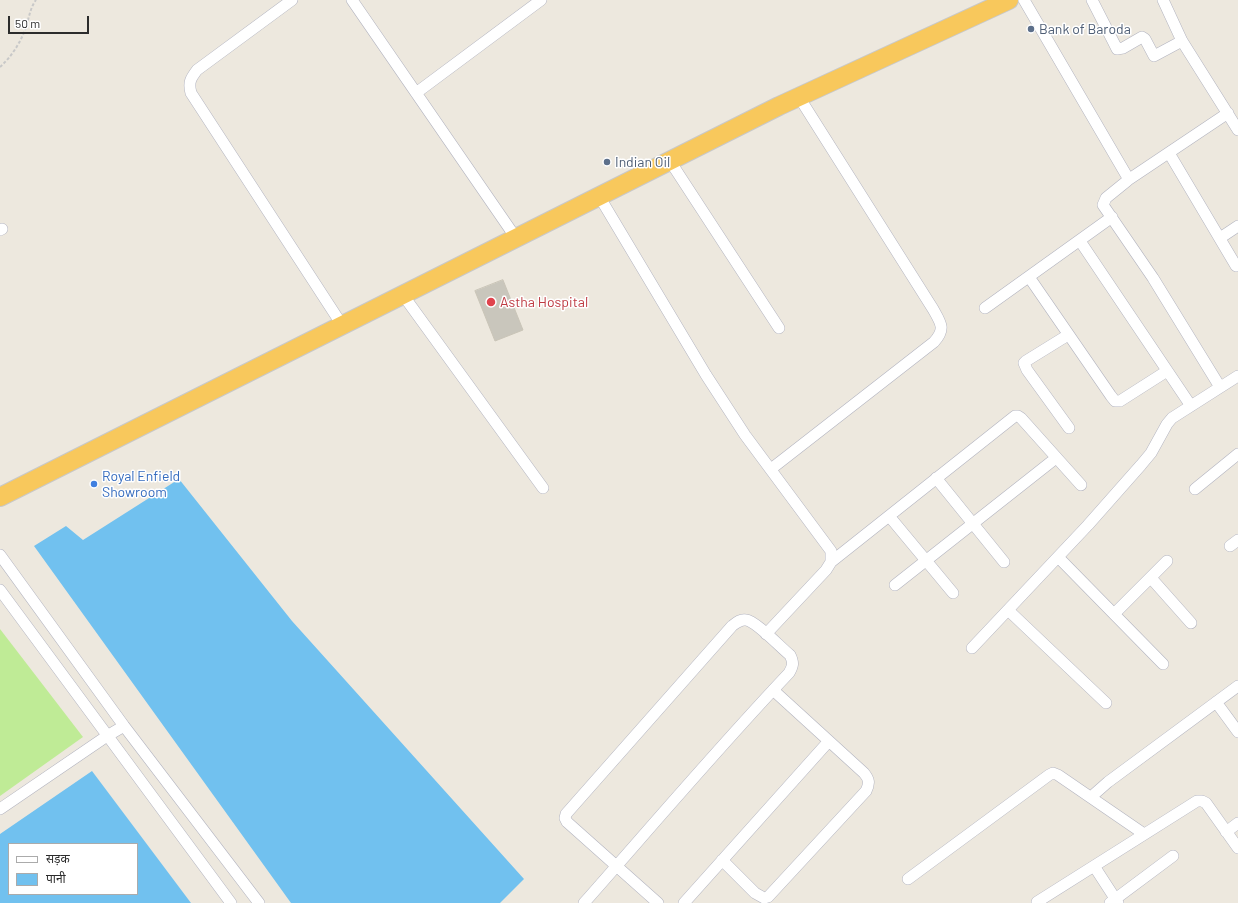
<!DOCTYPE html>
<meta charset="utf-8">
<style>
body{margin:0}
#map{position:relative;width:1238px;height:903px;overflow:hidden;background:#ede8de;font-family:Barlow,"Noto Sans Devanagari",sans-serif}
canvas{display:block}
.legend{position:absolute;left:8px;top:843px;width:130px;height:52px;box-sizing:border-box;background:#fff;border:1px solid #ababab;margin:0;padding:5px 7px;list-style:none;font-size:12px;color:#2c2c2c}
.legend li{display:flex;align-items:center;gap:8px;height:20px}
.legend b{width:20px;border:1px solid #ababab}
.scale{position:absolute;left:8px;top:16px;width:81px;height:18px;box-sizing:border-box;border:2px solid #2c2c2c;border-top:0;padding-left:5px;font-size:12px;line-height:14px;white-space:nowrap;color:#2c2c2c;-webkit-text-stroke:3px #fff;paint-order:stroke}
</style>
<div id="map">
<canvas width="1238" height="903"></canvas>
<ul class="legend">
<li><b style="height:5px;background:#fff"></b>सड़क</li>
<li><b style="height:11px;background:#71c1ef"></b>पानी</li>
</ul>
<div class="scale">50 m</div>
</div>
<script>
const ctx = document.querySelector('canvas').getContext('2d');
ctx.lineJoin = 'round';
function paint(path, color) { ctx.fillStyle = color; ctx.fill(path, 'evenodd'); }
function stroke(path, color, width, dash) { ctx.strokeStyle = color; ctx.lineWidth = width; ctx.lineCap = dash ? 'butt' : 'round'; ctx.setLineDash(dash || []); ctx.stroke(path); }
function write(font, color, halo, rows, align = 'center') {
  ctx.font = font + ' Barlow,sans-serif'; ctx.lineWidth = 3; ctx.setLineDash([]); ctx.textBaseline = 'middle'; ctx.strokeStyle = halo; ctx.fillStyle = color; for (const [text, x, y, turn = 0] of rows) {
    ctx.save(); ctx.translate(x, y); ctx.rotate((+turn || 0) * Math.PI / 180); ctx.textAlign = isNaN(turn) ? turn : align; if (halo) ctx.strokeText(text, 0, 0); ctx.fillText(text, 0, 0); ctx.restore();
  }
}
paint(new Path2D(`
 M0 629 83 737 0 796Z`), '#bfeb96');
paint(new Path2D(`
 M179 479 292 621 524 879 500 903H291L34 546 66 526 83 540Z
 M92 771 191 903H0V834ZM9 844H137V894H9Z`), '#71c1ef');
const building = new Path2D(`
 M503 280 523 330 495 341 475 291Z`);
paint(building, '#c9c6bc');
stroke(building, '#c9c4b7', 1);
const minor = new Path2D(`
 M292 0 197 70C191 78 188 82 191 93L342 325
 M352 0 516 238
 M1024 0 1128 178 1127 181 1106 198 1103 205 1153 278 1220 387
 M1092 0 1117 49 1123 48 1142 37 1145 39 1154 56 1182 41
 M1163 0 1182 41 1238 130
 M416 93 541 0
 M1169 153 1236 266
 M670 161 779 328
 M1128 180 1228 113
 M599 196 706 375 745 435 831 551V562L826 570 766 634
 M0 230 2 229
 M1220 238 1238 226
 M1080 241 1191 406
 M1029 277 1111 396 1115 401H1120L1167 371
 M403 295 543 488
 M985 308 1112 217
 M1068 335 1026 361 1024 363 1027 370 1069 428
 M771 469 934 342C946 329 941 323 933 309L799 97
 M936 478 1004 562
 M1195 489 1238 454
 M889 516 953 593
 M1230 546 1238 540
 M0 555 124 726 259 903
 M1058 557 1163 664
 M831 562 1015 416H1018L1021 418 1081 485
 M1151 578 1191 623
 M895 585 1056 458
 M0 590 231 903
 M1008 610 1106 703
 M1114 614 1167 561
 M972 648 1088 525 1141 465 1151 453 1167 424 1172 418 1238 376
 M1216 702 1238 732
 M1091 797 1108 782 1238 686
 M0 809 107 736 124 726
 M1226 832 1238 823
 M722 860 755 893 764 898 768 897 866 791C870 783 869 779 864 773L773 690
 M1094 866 1118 903
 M908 879 1049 775 1053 773 1058 775 1144 834
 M1037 902 1197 801H1202L1206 803 1238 848
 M584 903C652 826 718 748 789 673 793 666 794 663 790 655 781 648 756 621 746 620 740 619 736 623 732 626L566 814 565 818 567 822 658 903
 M684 903 829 741
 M1110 903 1173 856`);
const trunk = new Path2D(`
 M0 497 779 106 1009 0`);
stroke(minor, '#b2b3bf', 12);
stroke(trunk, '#c8c8c8', 20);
stroke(new Path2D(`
 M0 67C12 56 21 42 26 27 29 18 30 8 36 0`), '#c8c8c8', 2, [3, 2]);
stroke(minor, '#fff', 11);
stroke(trunk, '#f8c85c', 18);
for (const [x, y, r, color] of [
 [1031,29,4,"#5c6f8a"],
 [607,162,4,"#5c6f8a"],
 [491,302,5,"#e0444e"],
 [94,484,4,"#3f7fe0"]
]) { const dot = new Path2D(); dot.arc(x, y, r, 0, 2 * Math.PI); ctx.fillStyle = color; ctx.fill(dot); stroke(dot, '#fff', 1.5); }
write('14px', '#4e5e75', '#fff', [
 ["Bank of Baroda",1039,29],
 ["Indian Oil",615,162]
], 'left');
write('14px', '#be3a42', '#fff', [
 ["Astha Hospital",500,302]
], 'left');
write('14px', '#366cbe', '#fff', [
 ["Royal Enfield",102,476],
 ["Showroom",102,492]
], 'left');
</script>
